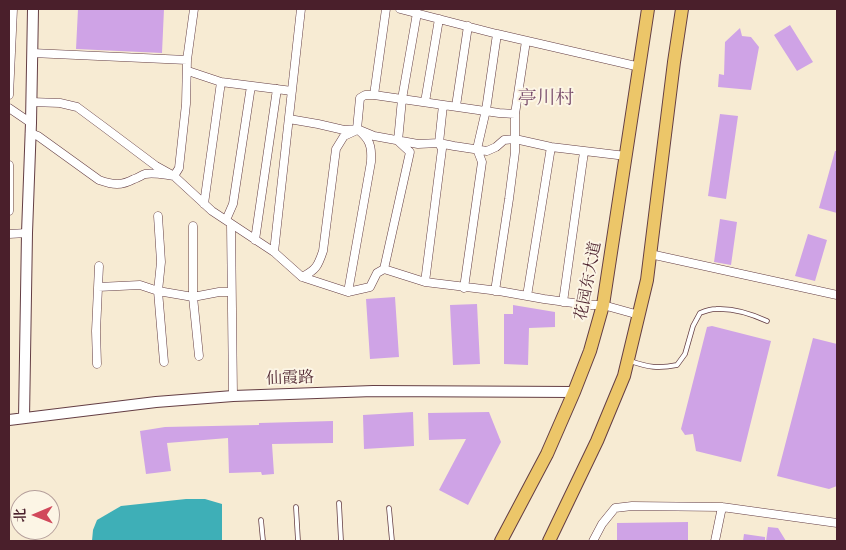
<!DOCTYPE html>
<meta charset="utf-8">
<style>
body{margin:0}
#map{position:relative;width:846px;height:550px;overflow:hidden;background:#f7ebd3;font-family:"Libre Bodoni","Noto Serif SC",serif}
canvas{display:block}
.frame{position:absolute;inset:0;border:10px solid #4a1f2b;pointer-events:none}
.north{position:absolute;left:10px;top:490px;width:50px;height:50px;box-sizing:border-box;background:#fcf5e5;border:1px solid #b59f9b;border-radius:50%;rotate:269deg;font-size:14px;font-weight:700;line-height:20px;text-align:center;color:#4a1f2b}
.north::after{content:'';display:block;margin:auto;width:18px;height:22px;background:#d1495b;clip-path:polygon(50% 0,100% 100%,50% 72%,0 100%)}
</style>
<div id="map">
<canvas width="846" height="550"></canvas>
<div class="frame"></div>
<div class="north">北</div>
</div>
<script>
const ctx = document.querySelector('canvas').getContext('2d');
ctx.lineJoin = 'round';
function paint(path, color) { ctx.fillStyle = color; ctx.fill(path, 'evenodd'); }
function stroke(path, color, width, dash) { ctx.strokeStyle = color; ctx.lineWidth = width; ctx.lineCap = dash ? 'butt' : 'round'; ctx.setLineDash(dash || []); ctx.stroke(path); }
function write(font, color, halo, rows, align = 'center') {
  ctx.font = font + ' "Libre Bodoni","Noto Serif SC",serif'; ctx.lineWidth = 4; ctx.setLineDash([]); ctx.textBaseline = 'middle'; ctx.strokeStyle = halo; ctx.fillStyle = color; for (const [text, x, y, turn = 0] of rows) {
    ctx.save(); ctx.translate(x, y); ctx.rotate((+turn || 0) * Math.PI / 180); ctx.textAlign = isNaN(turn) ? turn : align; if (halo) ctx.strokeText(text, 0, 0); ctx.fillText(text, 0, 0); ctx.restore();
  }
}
paint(new Path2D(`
 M186 499H205L222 504V541H92L93 530 97 520 121 506Z`), '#3eafb7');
paint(new Path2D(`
 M78 9H164L162 53 76 49Z
 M790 25 813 62 797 71 774 35Z
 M740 28 742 36 751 37 759 47 751 90 718 87 719 74 724 75 725 42Z
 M720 114 738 116 726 199 708 196Z
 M835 151H837V213L819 208Z
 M720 219 737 222 731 265 714 262Z
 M808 234 827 240 815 281 795 276Z
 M395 297 399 357 370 359 366 299Z
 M477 304 480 364 453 365 450 305Z
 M513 305 555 312V327L529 328 528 365 504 364V314H513Z
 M712 326 771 341 741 462 696 451 693 434 685 435 681 429 707 327Z
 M813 338 837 344V486L829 489 777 476Z
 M413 412 414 446 364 449 363 415Z
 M489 412 501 442 468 505 439 490 466 439 429 440 428 413Z
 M333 421V443L272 444 274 474 262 475 261 472 229 473 228 438 167 443 171 471 146 474 140 431 165 427 259 425V423Z
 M688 522V541H617V523Z
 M768 527 778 528 786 541H766Z
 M744 534 765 537V541H743Z`), '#cfa3e6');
const service = new Path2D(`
 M630 361C648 367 658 369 677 365L685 354 693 326 700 313C705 311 711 309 716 309 733 308 752 314 767 321
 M339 503 341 541
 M296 507 298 541
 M389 508 392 541
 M261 520 263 541`);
const minor = new Path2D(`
 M400 9 497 34 640 67
 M32 53 187 60
 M188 71 221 82 292 91
 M9 95 13 9
 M374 95 386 9
 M31 102 60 103 77 107 104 127 156 166 174 176 212 211 274 252 302 277 348 292 370 287 377 273 384 269 425 282 499 291 544 299 588 305H603L639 315
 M425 102 439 19
 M456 106 468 26
 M9 108 31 123
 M289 119 318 124 344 130 357 129 374 136 418 144 439 143 454 146 487 151 496 147 504 140 515 139 551 147 626 156
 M30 133 38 136 99 180C113 185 121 186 134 179 138 178 142 175 145 174 154 172 165 175 174 176L179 168 186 104 187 60 194 9
 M9 165V211
 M204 204 221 82
 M158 216 161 262 158 291 164 362
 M226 220 233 204 251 86
 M231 224 233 396
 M193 226V297L199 356
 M9 234 27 233
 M255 240 277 89
 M274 252 301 9
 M650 254 837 295
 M384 269 410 152 398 141 402 99 417 13
 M302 277C316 270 318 266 323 251L336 149 344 136 355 131
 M425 282 442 149 439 143 443 105
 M98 287 140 285 158 291 193 297 219 292H231
 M464 288 482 162 477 149 486 110 497 34
 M495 291 509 199 515 152V114L526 41
 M348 292 371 162C372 146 370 139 357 129L360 98 365 95H374L499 113 515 114
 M527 296 551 147
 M563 302 584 152
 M97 364 96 331 99 266
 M593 541 602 524 615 508 632 506 722 507 837 523
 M715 541 722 507`);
const tertiary = new Path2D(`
 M24 418 27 233 31 123 33 9
 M9 420 156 402 233 396 373 391 574 392`);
const primary = new Path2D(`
 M501 541 547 454 574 392 590 351 603 305 648 9
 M549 541 597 441 624 376 647 280 674 62 682 9`);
stroke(service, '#643e44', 5.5);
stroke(minor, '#643e44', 9);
stroke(tertiary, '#643e44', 12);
stroke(primary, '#643e44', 14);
stroke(service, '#fff', 4);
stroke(minor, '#fff', 8);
stroke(tertiary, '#fff', 10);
stroke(primary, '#ecc669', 12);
write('16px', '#4a1f2b', '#fcf5e5', [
 ["花园东大道",589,281,-79],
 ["仙霞路",290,379,-2]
]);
write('19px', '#794d6c', '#fcf5e5', [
 ["亭川村",546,99]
]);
</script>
